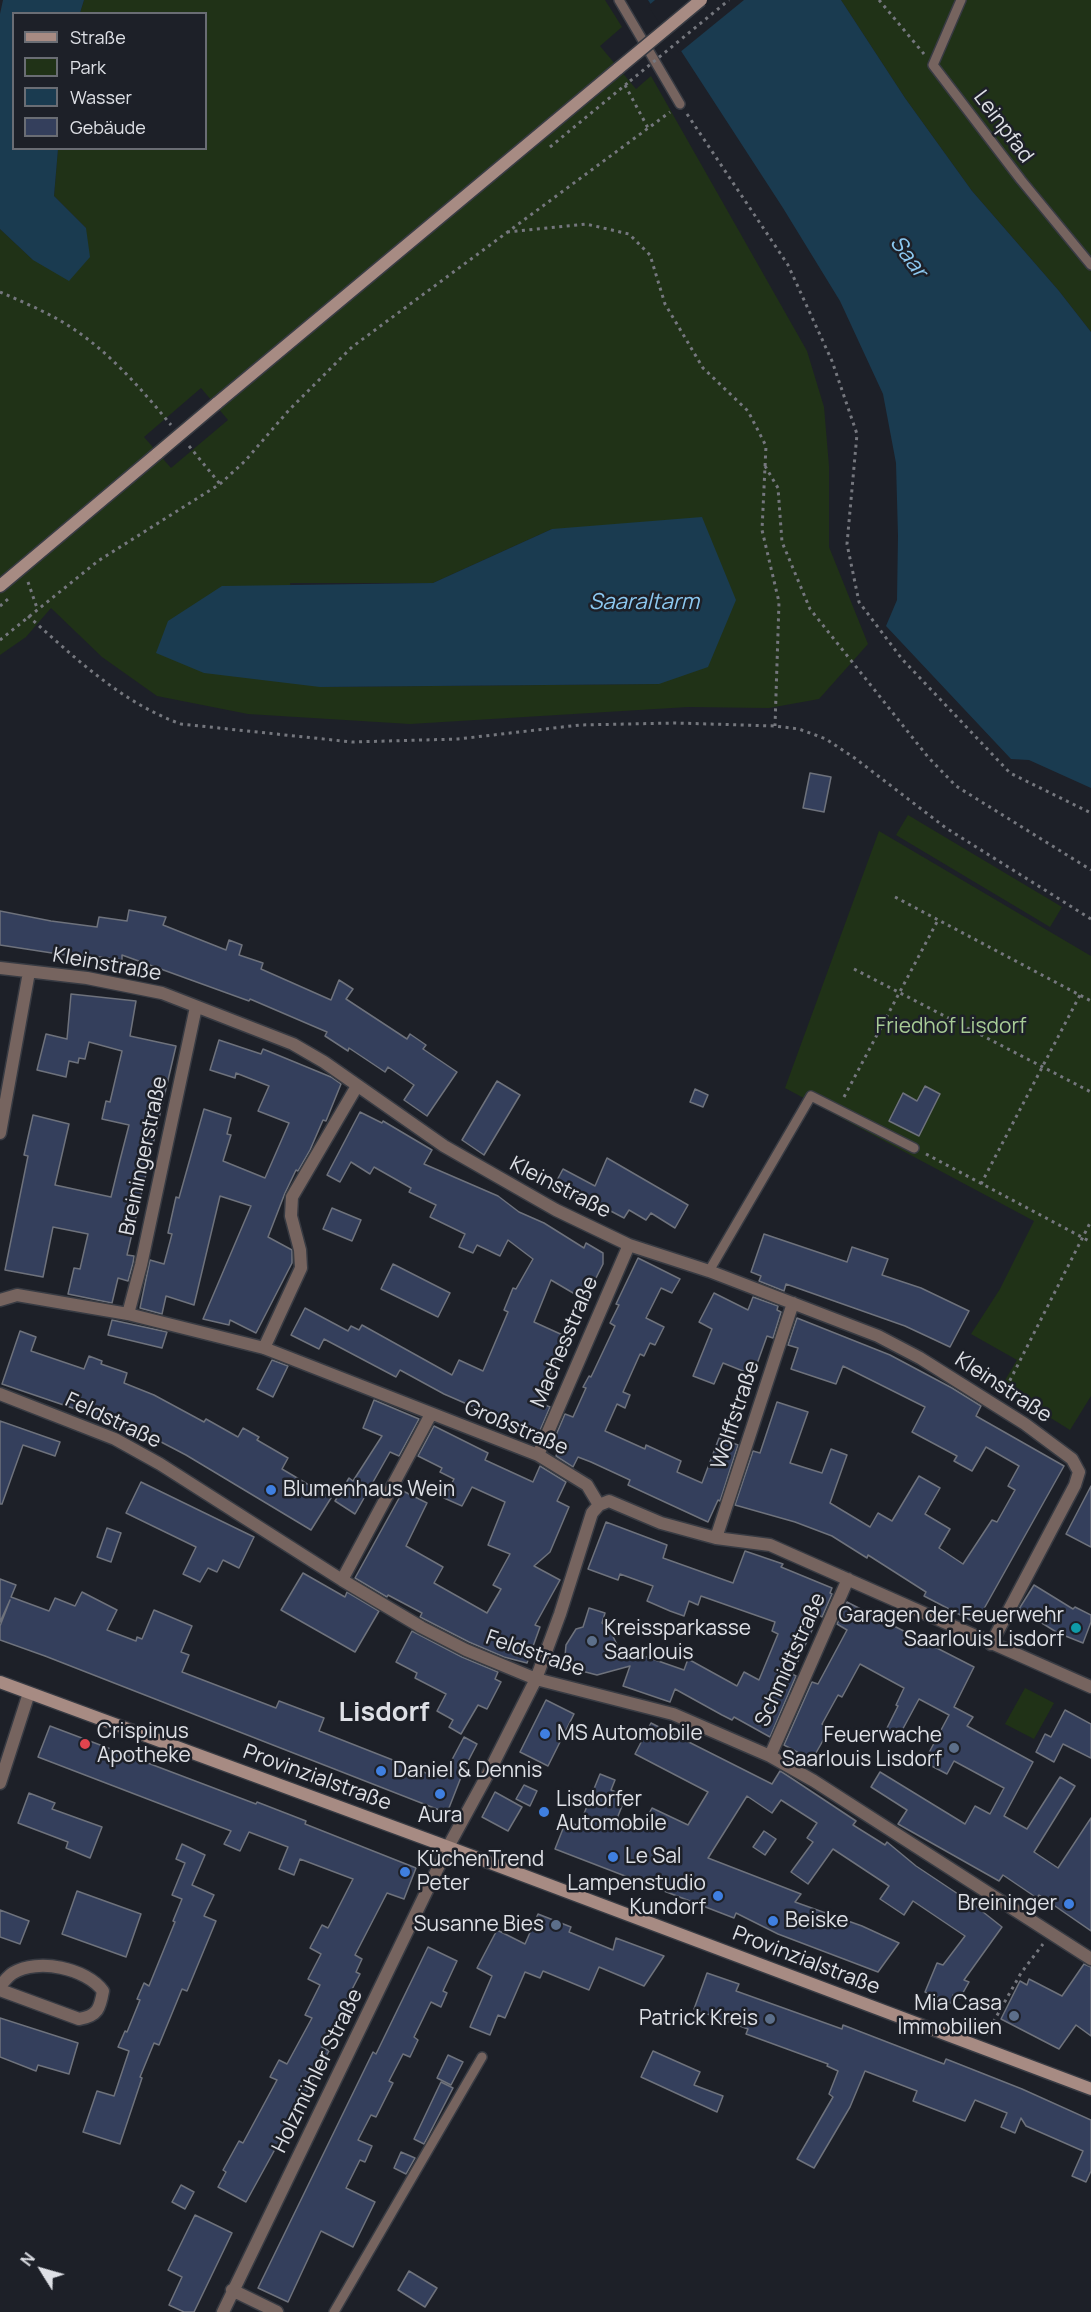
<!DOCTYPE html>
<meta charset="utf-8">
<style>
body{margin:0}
#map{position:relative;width:1091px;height:2312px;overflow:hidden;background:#1d2028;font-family:Manrope,sans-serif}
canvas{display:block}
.legend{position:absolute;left:12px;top:12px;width:195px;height:138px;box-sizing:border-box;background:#1d2028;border:2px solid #6a6d74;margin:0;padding:8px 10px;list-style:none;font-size:18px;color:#dee0e6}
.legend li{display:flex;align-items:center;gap:12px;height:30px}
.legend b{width:30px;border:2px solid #6a6d74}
.north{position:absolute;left:12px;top:2240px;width:60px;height:60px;-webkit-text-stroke:4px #1d2028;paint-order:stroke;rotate:307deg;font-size:16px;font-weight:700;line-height:24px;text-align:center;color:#dee0e6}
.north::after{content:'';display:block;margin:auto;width:21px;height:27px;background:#dee0e6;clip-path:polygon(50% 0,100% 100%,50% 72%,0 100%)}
</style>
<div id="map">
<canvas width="1091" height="2312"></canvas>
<ul class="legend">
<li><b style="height:8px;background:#a78b83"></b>Straße</li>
<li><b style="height:16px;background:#203217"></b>Park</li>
<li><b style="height:16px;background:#1a3b50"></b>Wasser</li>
<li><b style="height:16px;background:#343f5c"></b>Gebäude</li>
</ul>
<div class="north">N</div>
</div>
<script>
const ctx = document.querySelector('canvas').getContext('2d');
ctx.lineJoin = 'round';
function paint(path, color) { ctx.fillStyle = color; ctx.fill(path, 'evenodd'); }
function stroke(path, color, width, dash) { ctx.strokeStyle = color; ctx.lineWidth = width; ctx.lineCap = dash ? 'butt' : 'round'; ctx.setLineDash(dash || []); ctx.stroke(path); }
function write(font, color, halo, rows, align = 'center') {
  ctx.font = font + ' Manrope,sans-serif'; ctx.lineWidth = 5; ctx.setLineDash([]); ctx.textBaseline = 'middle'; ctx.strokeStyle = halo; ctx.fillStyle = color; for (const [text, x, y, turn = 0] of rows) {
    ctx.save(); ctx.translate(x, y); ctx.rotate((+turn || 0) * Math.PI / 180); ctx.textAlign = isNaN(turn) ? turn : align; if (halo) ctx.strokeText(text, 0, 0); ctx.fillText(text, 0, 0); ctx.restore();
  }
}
paint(new Path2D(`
 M84 0H605L622 27 600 46 636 89 651 76 807 351 824 407 829 466V547L868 644 819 699 769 708 688 707 410 724 248 714 157 696 102 657 51 608 26 637 0 655V229L33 260 86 228 54 196 58 149 206 148V14L80 13ZM201 388 228 420 171 468 144 437ZM552 529 659 684 320 687 290 583H433Z
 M841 0H1091V332L1059 291 972 191 905 98Z
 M908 815 1062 907 1050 927 896 835Z
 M879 831 1091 956V1396L1070 1430 1001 1387 1017 1360 971 1334 1000 1289 1034 1221 785 1088Z
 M1025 1688 1054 1703 1034 1739 1005 1724Z`), '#203217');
paint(new Path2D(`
 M3 0H84L80 13 14 14V148L58 149 54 196 86 228 90 257 69 281 33 260 0 229V14Z
 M648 0H841L905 98 972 191 1059 291 1091 332V788L1029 760 1011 759 886 626 897 600 898 536 896 463 883 394 840 301 783 208Z
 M702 517 736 600 708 667 659 684 320 687 204 673 156 653 168 621 222 586 433 583 552 529Z`), '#1a3b50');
paint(new Path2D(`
 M655 0H744L679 53 648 6Z`), '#1d2028');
const building = new Path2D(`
 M810 773 831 777 824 812 803 808Z
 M129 910 166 917 163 925 226 950 229 940 242 945 239 955 263 963 261 969 331 1000 339 980 353 989 346 999 407 1039 410 1034 426 1045 423 1049 457 1072 427 1116 404 1100 414 1085 388 1067 385 1072 349 1048 348 1051 325 1036 327 1032 250 999 249 1001 122 955V960L78 954V957L0 945V911L51 921 97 927 99 917 127 921Z
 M71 994 136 1001 130 1036 176 1046 127 1255 134 1256 133 1263 128 1281 118 1278 112 1303 68 1294 74 1268 80 1269 88 1234 53 1227 43 1277 5 1270 28 1156 24 1155 33 1115 69 1124 55 1185 111 1197 120 1160 129 1125 102 1119 106 1101 110 1102 122 1051 89 1042 85 1059 79 1058 78 1063 69 1061 66 1077 37 1070 46 1034 67 1039Z
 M219 1040 261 1054 263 1049 331 1077 341 1084 326 1121 323 1120 310 1150 298 1171 296 1170 285 1193 268 1237 292 1250V1263L256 1333 230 1320 229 1325 203 1319 251 1206 220 1196 194 1305 166 1296 162 1314 140 1308 150 1260 164 1264 172 1234 168 1233 176 1197 179 1198 204 1109 231 1118 227 1134 231 1135 223 1161 265 1178 289 1123 258 1111 269 1086 236 1073 235 1078 210 1070Z
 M497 1081 520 1095 484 1155 462 1140Z
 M925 1086 940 1094 919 1136 889 1121 903 1093 917 1101Z
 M695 1089 708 1095 703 1107 690 1102Z
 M360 1112 382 1123 383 1121 432 1150 424 1164 498 1196 519 1212 544 1223 584 1248 586 1243 603 1253V1264L585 1300 551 1280 534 1322 567 1337 538 1402 550 1407 538 1435 444 1394 400 1370 396 1377 324 1339 319 1349 291 1335 305 1308 348 1331 351 1326 359 1330 362 1325 452 1375 459 1360 483 1371 508 1312 504 1310 513 1288 516 1289 533 1259 508 1240 500 1256 477 1245 473 1253 459 1247 465 1234 430 1217 436 1205 409 1192 411 1188 374 1167 370 1174 351 1162 340 1182 327 1175Z
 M607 1158 688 1205 675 1228 651 1213 646 1220 629 1210 624 1218 584 1197 582 1199 555 1184 563 1169 595 1186Z
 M332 1208 361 1220 352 1241 323 1229Z
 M764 1234 847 1262 852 1247 888 1259 882 1275 921 1288 969 1311 950 1347 905 1326 786 1284 784 1291 759 1281 761 1276 751 1272Z
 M638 1258 680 1279 672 1293 661 1288 646 1318 664 1327 655 1345 650 1343 644 1356 640 1354 623 1392 630 1395 625 1408 617 1404 605 1431 645 1449 646 1445 681 1461 677 1472 702 1483 719 1438 738 1445 720 1501 718 1500 708 1522 628 1485 630 1480 591 1462 578 1457 573 1467 556 1456 560 1445 553 1442 565 1414 573 1417 586 1388 583 1387 589 1376 591 1377 615 1326 610 1323 619 1305 616 1304Z
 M393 1264 450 1293 438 1317 381 1289Z
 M714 1293 748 1310 753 1297 778 1306 777 1310 781 1312 773 1338 767 1336 753 1375 723 1363 714 1384 693 1376 712 1329 699 1322Z
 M797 1318 890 1355 952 1388 981 1406 976 1416 1064 1466 976 1623 924 1596 926 1592 868 1555 867 1558 832 1536 795 1522 735 1505 753 1451 760 1453 777 1402 808 1412 790 1463 822 1473 831 1449 847 1455 830 1503 870 1527 878 1513 892 1521 919 1476 940 1488 925 1514 950 1529 939 1548 963 1564 992 1520 997 1522 1015 1490 1008 1486 1019 1466 986 1447 972 1471 954 1461 957 1456 912 1432 925 1407 843 1366 836 1384 791 1369 798 1348 788 1345Z
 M112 1320 167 1332 162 1348 108 1335Z
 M20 1331 36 1337 31 1351 84 1369 89 1356 102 1361 101 1364 127 1373 124 1383 154 1395 204 1422 206 1419 238 1437 243 1428 259 1437 257 1440 288 1458 282 1469 331 1498 311 1530 186 1455 140 1431 2 1384Z
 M272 1360 288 1366 273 1397 257 1389Z
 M374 1400 419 1419 399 1456 390 1452 355 1514 335 1501 349 1478 353 1481 382 1436 363 1428Z
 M0 1421 60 1442 55 1456 23 1445 2 1504H0Z
 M434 1426 488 1453 485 1460 533 1482 540 1466 566 1482 557 1501 569 1507 550 1552 534 1566 560 1580 535 1625 540 1627 527 1663 504 1657 469 1642 420 1617 422 1613 388 1595 387 1597 355 1578 403 1491 427 1503 406 1546 443 1567 434 1583 487 1613 501 1589 493 1585 510 1554 488 1545 505 1502 472 1487 462 1506 444 1498 454 1479 440 1472 442 1468 418 1456Z
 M141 1482 254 1537 239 1568 223 1560 217 1572 208 1568 200 1582 183 1574 196 1547 126 1513Z
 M1091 1486V1547L1066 1534Z
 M606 1522 667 1545 663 1558 733 1583 745 1551 783 1564 781 1567 832 1588 830 1593 832 1594 822 1617 819 1615 792 1674 796 1676 770 1737 734 1717 732 1720 722 1715 675 1689 670 1702 623 1686 630 1666 597 1675 574 1669 569 1665 565 1656 566 1645 576 1629 583 1627 589 1608 605 1613 602 1623 610 1630 618 1647 684 1670 688 1659 737 1686 744 1672 759 1680 778 1634 772 1631 775 1622 701 1596 698 1605 689 1601 684 1616 670 1611 647 1601 653 1586 620 1574 618 1580 588 1569Z
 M107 1528 121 1533 111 1562 97 1557Z
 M303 1573 345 1597 347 1592 379 1611 355 1652 281 1610Z
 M0 1579 16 1585 11 1597 49 1611 55 1598 75 1606 82 1592 117 1610 107 1630 136 1641 137 1637 142 1639 154 1610 192 1626 181 1652 189 1655 182 1672 276 1708 279 1701 324 1718 319 1731 431 1775 435 1766 446 1771 464 1737 477 1744 465 1767 447 1813 45 1656 0 1640V1626L10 1600 0 1622Z
 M1034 1585 1073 1609 1075 1607 1091 1615V1622L1083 1643 1058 1633 1019 1609Z
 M847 1602 974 1667 954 1707 973 1717 967 1726 1033 1762 1004 1816 1027 1829 1060 1777 1075 1786 1034 1852 1058 1868 1091 1818V1931L1039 1895 1037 1898 1003 1875 999 1881 898 1824 907 1810 871 1787 880 1772 965 1824 975 1806 990 1814 1004 1788 954 1761 947 1774 924 1762 949 1715 919 1699 899 1736 886 1730 898 1706 896 1705 904 1688 860 1664 842 1697 838 1695 822 1724 830 1728 812 1760 784 1745 812 1682 818 1684 847 1630 837 1624Z
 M412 1631 462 1657 498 1672 495 1679 501 1682 487 1709 478 1705 461 1734 449 1727 453 1720 437 1711 446 1694 415 1678 417 1673 396 1662Z
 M546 1700 574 1714 548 1766 520 1752Z
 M1065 1710 1091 1724V1758L1063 1744 1054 1762 1036 1752 1045 1734 1051 1737Z
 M651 1723 772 1784 780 1771 782 1772 856 1821 853 1825 885 1845 887 1842 916 1866 973 1904 1002 1927 964 1980 969 1982 960 1998 953 1995 951 2003 925 1992 937 1963 943 1965 965 1936 913 1901 904 1915 880 1899 889 1886 833 1849 808 1884 791 1872 813 1842 807 1838 817 1823 781 1800 772 1813 747 1796 708 1858 801 1894 795 1902 862 1926 899 1943 878 1972 778 1934 736 1913 734 1918 555 1849 566 1821 579 1826 600 1774 615 1780 611 1790 626 1796 616 1821 640 1831 652 1808 688 1825 708 1792 635 1754Z
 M50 1726 256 1804 257 1802 306 1821 305 1824 416 1868 404 1899 387 1893 355 1955 362 1959 356 1972 360 1974 322 2047 329 2051 246 2202 218 2187 226 2172 223 2170 239 2141 243 2143 277 2080 270 2077 279 2060 287 2064 312 2018 305 2015 320 1985 308 1979 321 1954 310 1948 322 1925 328 1928 353 1879 300 1859 294 1875 279 1869 288 1847 249 1832 240 1851 224 1844 231 1831 38 1757Z
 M524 1785 537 1791 530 1806 516 1799Z
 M495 1792 522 1807 508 1831 482 1817Z
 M29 1793 55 1803 52 1809 102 1827 90 1858 66 1848 68 1842 18 1823Z
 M764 1831 776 1839 765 1855 753 1847Z
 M182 1844 205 1855 192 1885 214 1895 204 1916 216 1921 187 1991 182 1989 159 2045 154 2043 140 2077 142 2078 120 2144 83 2132 97 2091 114 2096 129 2051 118 2047 125 2031 127 2032 140 2000 137 1999 144 1983 149 1986 175 1922 173 1921 182 1899 172 1895 185 1863 176 1859Z
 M77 1891 141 1914 126 1957 62 1934Z
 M0 1910 29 1921 20 1944 0 1937Z
 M538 1914 571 1927 569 1932 613 1950 616 1938 664 1956 644 1986 599 1967 589 1990 543 1971 540 1978 525 1972 505 2018 498 2015 490 2035 470 2027 492 1976 477 1968 497 1930 525 1944Z
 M428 1947 457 1961 443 1991 447 1993 441 2007 431 2002 414 2037 418 2040 410 2057 403 2054 389 2081 393 2083 376 2117 371 2115 358 2140 372 2146 365 2162 360 2160 346 2188 375 2202 353 2247 321 2231 288 2302 258 2288 373 2052 376 2054Z
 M1084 1964 1091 1967V2036L1076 2025 1059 2049 1001 2019 1020 1981 1027 1985 1029 1979 1062 1996Z
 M707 1973 739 1984 736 1991 842 2029 843 2025 944 2064 946 2059 1022 2089 1091 2120V2171L1086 2182 1072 2176 1083 2151 1026 2126 1021 2118 1015 2133 1001 2127 1007 2113 975 2100 965 2121 913 2101 917 2091 865 2071 850 2107 814 2168 797 2159 833 2097 829 2094 838 2071 827 2066 828 2064 746 2034 748 2029 694 2009Z
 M0 2018 78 2043 69 2074 38 2065 36 2071 0 2057Z
 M653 2051 700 2072 694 2085 723 2096 717 2112 641 2077Z
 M448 2055 463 2062 451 2085 437 2078Z
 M441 2082 453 2088 424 2144 414 2139Z
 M401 2152 415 2158 406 2174 394 2168Z
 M181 2185 194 2192 185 2209 172 2202Z
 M195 2215 232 2233 194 2312H184L169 2305 182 2277 168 2270Z
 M409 2271 437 2288 425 2307 398 2290Z`);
paint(building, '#343f5c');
stroke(building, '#6e727c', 1.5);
const service = new Path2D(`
 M619 0 680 104
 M961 0 933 65 1021 180 1091 265
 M709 1271 811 1096 914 1148
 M334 2312 482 2057`);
const minor = new Path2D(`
 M0 968 87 978 162 993 293 1044 324 1062 444 1146 556 1210 629 1245 709 1271 878 1336 920 1358 1025 1424 1072 1459 1079 1472
 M0 1133 29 972
 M0 1300 17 1295 128 1314 264 1348 538 1455 587 1485 599 1505
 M128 1314 141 1265 196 1007
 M264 1348 301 1268 300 1250 291 1216 292 1197 357 1086
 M0 1394 115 1439 160 1464 342 1580 421 1627 466 1650 536 1679 673 1714 770 1756 814 1781 1091 1959
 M538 1455 629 1245
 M716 1538 793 1303
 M342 1580 431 1414
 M991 1644 1075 1485 1079 1472
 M770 1756 848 1579
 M0 1783 29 1693
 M0 1986C4 1982 8 1976 13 1973 38 1958 86 1968 103 1991 100 2008 98 2016 79 2019L0 1990
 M232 2290 277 2312
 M223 2312 448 1847 490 1770 536 1679 560 1614 592 1513 599 1505 609 1501 661 1523 716 1538 770 1545 1091 1687`);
const secondary = new Path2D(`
 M216 404 619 68
 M0 586 158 453
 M0 1682 448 1847 1091 2089`);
stroke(service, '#383b43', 12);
stroke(minor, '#383b43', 15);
stroke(secondary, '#383b43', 15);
stroke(new Path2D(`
 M879 0 924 54
 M625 85 648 128
 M687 114 788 265 832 361 857 434 847 544 859 602 902 659 1010 773 1091 813
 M550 147 630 81
 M507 232 586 224 629 234 650 255 665 304 703 368 748 411 766 446 762 530 779 602 775 726
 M0 292C25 303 52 314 75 330 112 355 143 391 171 425
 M189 446 220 484
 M765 466 778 488 782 542 810 609 928 757 956 786 1091 870
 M28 582 37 608
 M0 606 8 599
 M28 616C74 657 122 703 181 724L352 742 458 739 580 725 676 723 775 726 799 729 826 739 856 759 946 828 1091 919
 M0 640 98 561 220 484 245 461 289 410 352 347 670 112
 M895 897 1091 1001
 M854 969 1091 1092
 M844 1097 938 920
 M926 1154 1091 1242
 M981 1184 1080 995
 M1003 1394 1091 1221
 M986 2035 1021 1973 1043 1944`), '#75777e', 3, [3, 4.5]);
stroke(service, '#76645f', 9);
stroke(minor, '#76645f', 12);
stroke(secondary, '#a78b83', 12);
const secondaryBridge = new Path2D(`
 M619 68 701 0
 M158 453 216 404`);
stroke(secondaryBridge, '#383b43', 15, []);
stroke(new Path2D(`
 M630 81 729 0`), '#75777e', 3, [3, 4.5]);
stroke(secondaryBridge, '#a78b83', 12);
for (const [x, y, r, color] of [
 [271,1490,6,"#3f7fe0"],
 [1076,1628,6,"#0f9aa8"],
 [592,1641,6,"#5c6f8a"],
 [545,1734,6,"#3f7fe0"],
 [85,1744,6,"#e0444e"],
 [954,1748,6,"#5c6f8a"],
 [381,1771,6,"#3f7fe0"],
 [440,1794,6,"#3f7fe0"],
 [544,1812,6,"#3f7fe0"],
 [613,1857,6,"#3f7fe0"],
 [405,1872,6,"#3f7fe0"],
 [718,1896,6,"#3f7fe0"],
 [1069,1904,6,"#3f7fe0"],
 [773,1921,6,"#3f7fe0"],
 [556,1925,6,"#5c6f8a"],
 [1014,2016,6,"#5c6f8a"],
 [770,2019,6,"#5c6f8a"]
]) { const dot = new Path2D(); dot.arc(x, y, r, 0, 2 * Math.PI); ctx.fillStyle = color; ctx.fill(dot); stroke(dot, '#1d2028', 2); }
write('21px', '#dee0e6', '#1d2028', [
 ["Leinpfad",1003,127,53],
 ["Kleinstraße",107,965,10],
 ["Breiningerstraße",144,1156,-78],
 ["Kleinstraße",560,1188,27],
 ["Machesstraße",565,1342,-67],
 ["Kleinstraße",1003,1388,33],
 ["Wolffstraße",736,1415,-72],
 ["Feldstraße",113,1421,25],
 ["Großstraße",516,1428,23],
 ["Feldstraße",535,1654,19],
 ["Schmidtstraße",791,1660,-66],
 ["Provinzialstraße",317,1778,20],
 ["Provinzialstraße",806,1961,21],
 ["Holzmühler Straße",318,2071,-64]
]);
write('21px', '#a8cc96', '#1d2028', [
 ["Friedhof Lisdorf",951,1027]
]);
write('21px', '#dee0e6', '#1d2028', [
 ["Blumenhaus Wein",283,1490],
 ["Garagen der Feuerwehr",1064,1616,"right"],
 ["Saarlouis Lisdorf",1064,1640,"right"],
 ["Kreissparkasse",604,1629],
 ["Saarlouis",604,1653],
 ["Crispinus",97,1732],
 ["Apotheke",97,1756],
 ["MS Automobile",557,1734],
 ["Feuerwache",942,1736,"right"],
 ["Saarlouis Lisdorf",942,1760,"right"],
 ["Daniel & Dennis",393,1771],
 ["Lisdorfer",556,1800],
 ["Automobile",556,1824],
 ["Aura",440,1816,"center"],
 ["Le Sal",625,1857],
 ["KüchenTrend",417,1860],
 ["Peter",417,1884],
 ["Lampenstudio",706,1884,"right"],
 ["Kundorf",706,1908,"right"],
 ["Breininger",1057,1904,"right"],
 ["Beiske",785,1921],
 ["Susanne Bies",544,1925,"right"],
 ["Mia Casa",1002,2004,"right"],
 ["Immobilien",1002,2028,"right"],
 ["Patrick Kreis",758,2019,"right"]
], 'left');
write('italic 22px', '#8cc8f0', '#1d2028', [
 ["Saar",908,257,53],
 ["Saaraltarm",644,603]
]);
write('bold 27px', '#dee0e6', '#1d2028', [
 ["Lisdorf",384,1713]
]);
</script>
